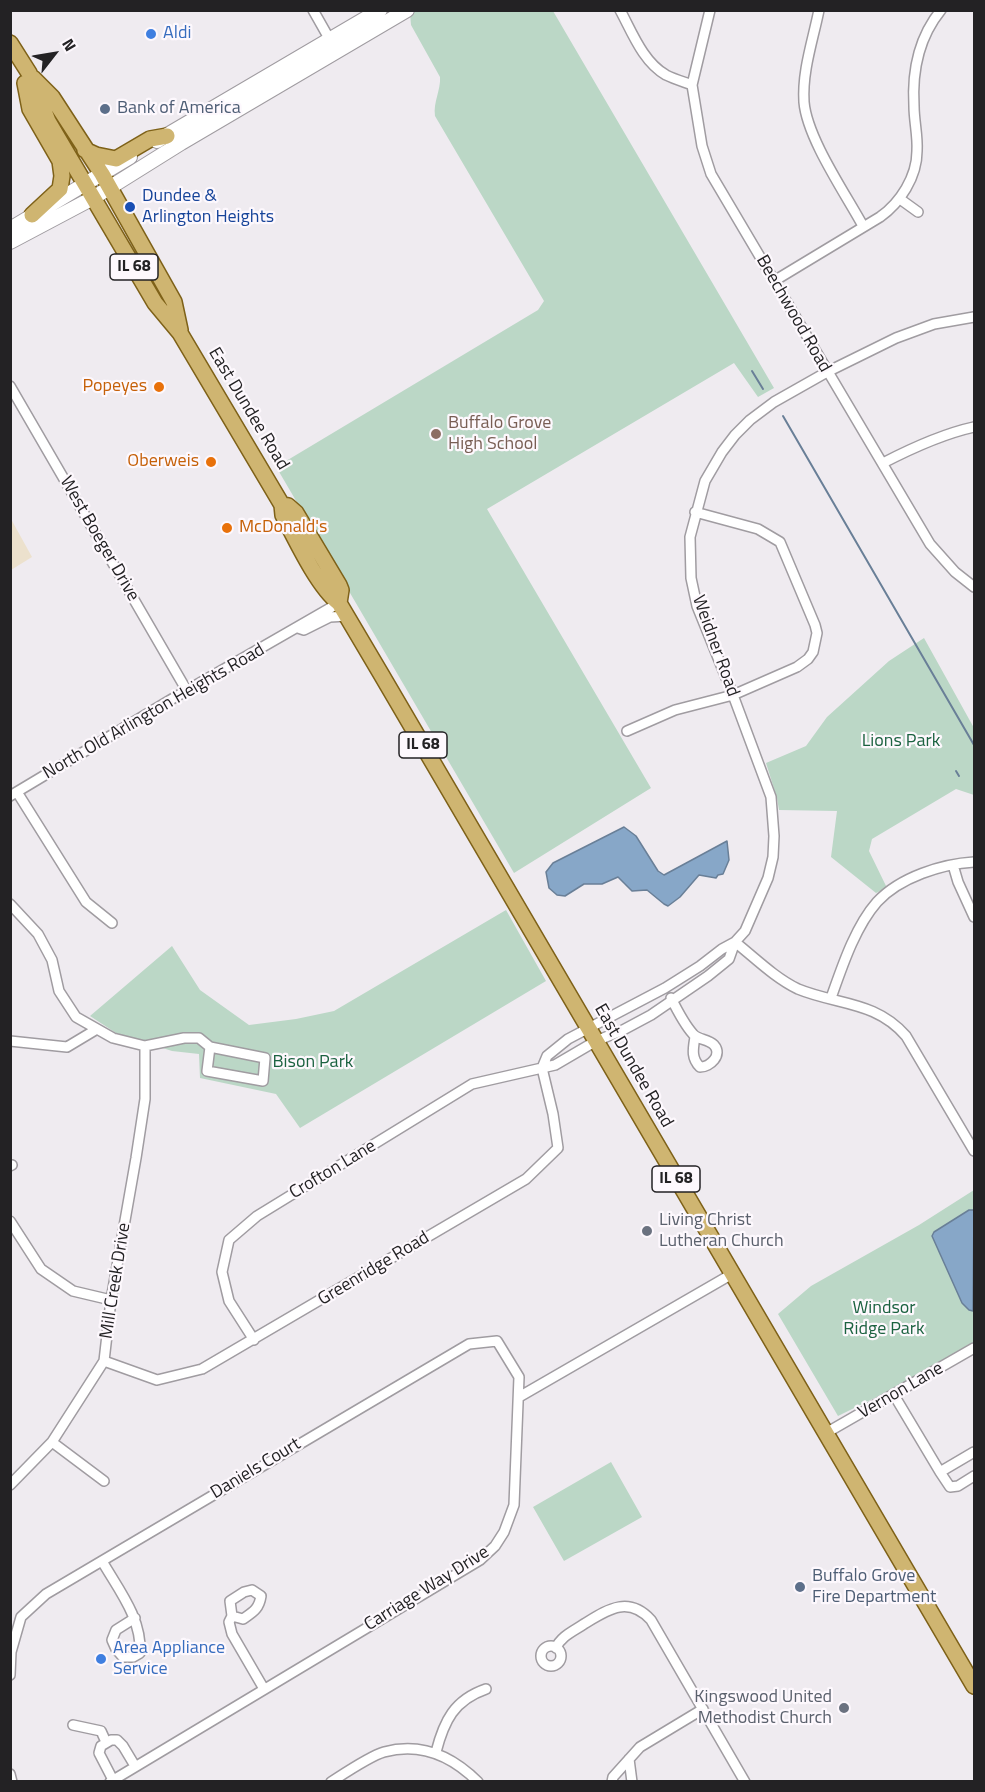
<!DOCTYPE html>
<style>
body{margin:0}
#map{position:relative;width:985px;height:1792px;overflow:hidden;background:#efebf0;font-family:"Titillium Web",sans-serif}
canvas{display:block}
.frame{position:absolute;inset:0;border:12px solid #232224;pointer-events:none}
.north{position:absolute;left:24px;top:24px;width:60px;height:60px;-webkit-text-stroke:4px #fdf8fd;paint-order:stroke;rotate:59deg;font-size:16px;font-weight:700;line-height:24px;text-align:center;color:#232224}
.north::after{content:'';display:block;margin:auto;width:21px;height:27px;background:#232224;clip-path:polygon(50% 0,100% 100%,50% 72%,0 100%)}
</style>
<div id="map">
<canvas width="985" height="1792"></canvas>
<div class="frame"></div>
<div class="north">N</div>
</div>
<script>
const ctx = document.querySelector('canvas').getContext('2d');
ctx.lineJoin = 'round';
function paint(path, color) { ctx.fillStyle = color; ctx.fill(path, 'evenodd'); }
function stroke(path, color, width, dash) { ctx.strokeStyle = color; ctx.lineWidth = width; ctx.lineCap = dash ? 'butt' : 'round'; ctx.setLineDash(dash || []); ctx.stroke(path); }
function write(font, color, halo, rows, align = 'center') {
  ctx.font = font + ' "Titillium Web",sans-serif'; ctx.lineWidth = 4.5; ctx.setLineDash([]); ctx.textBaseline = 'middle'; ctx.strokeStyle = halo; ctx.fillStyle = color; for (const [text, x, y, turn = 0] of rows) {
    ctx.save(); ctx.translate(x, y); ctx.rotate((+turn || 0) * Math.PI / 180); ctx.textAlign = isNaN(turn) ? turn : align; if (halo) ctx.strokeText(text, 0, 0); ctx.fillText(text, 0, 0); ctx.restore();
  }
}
paint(new Path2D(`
 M11 519 32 557 11 570H10Z`), '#ece1cd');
paint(new Path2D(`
 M415 11H553L774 388 758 397 734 363 487 509 651 788 514 873 278 470 281 464 538 310 544 301 435 116C433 102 441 90 440 77L411 25 410 13Z
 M924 638 974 728V795L956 789 872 839 869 851 887 888 876 893 831 857 837 811 779 810 777 798 766 763 806 746 827 717 889 661Z
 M506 910 546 981 300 1128 276 1094 200 1078 199 1054 172 1051 116 1033 90 1016 172 946 200 990 249 1025 296 1019 334 1011Z
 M974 1190V1342L911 1380 838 1416 778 1314 811 1286 919 1225Z
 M611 1462 642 1517 564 1561 533 1507Z`), '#bbd7c6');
const water = new Path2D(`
 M624 827 636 836 658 871 664 875 727 841 729 860 723 874 718 875 716 878 699 875 680 897 668 906 664 904 647 890 632 891 618 877 602 884H584L565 896 557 895 549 888 546 872 553 863Z
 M969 1210H974L973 1311 969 1310 962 1303 932 1236 934 1232Z`);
paint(water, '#87a7c8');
stroke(water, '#697f97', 1.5);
stroke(new Path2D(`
 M752 371 763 389
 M783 416 974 745
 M956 771 959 776`), '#697f97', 2);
const street = new Path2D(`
 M313 10 330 40
 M620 10C632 32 643 62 666 75 674 79 684 82 692 85
 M710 10 692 85 702 146 711 174 930 544 955 572 974 587
 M819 10C813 40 802 71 804 102 807 138 845 193 863 226
 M900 199 918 212
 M774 281 880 217C900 203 917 177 917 151 918 136 914 121 914 106 912 72 919 37 941 10
 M10 386 187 691
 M883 463C912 448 942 434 974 427
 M298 628 304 630 330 617 347 616
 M627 731 675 710 733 695 797 667 808 659 813 652 817 633 815 625 780 542 758 529 695 512
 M17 792 86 902 112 923
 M10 796 172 699 339 603
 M953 865 958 882 974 917
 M10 904 38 934 52 960 59 991 76 1017 113 1038 145 1046 184 1038H199L210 1047 265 1058 263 1081 207 1071 210 1047
 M735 942 722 949 700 966 665 988 568 1039 547 1056 542 1068 555 1065 596 1041 623 1030 651 1015 708 976 729 959 735 942 745 931 768 878 773 857 774 836 771 797 733 695 697 606 691 578 690 537 705 481 722 452 735 435 750 420 774 402 827 372 896 338 934 324 974 317
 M735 942C755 958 775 978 798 989 837 1005 876 1001 906 1036L974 1151
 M671 998C677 1010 684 1024 693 1034 698 1040 708 1039 714 1045 723 1055 710 1067 700 1067 691 1058 693 1049 695 1037
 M831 998C842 967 855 927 877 902 900 877 942 864 974 862
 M10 1041 67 1047 97 1029
 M10 1166 12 1165
 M10 1221 41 1269 73 1291 111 1300
 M104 1361 157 1380 202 1369 526 1179 558 1148 553 1114 542 1068 472 1084 257 1216 229 1240 222 1272 229 1301 254 1340
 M894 1395 940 1472
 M519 1397 732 1274
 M826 1433 974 1348
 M52 1442 104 1481
 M974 1452 940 1472 950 1487 958 1486 974 1476
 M10 1485 52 1442 104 1361 111 1300 136 1158 145 1099V1046
 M102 1561C118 1589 142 1618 140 1653L133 1657H123L116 1649 112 1640 116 1630 135 1618
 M232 1616 243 1619C253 1612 259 1609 261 1596L252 1590 244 1592 230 1601 232 1616 229 1622 232 1634 264 1689
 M541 1656a10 10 0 1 1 20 0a10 10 0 1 1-20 0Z
 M556 1648C561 1636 574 1631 584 1624 607 1610 628 1595 651 1620L745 1782
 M10 1675 11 1652 21 1617 46 1594 469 1344 497 1341 519 1377 514 1505 504 1532 495 1546 480 1560 110 1782
 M73 1725 101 1731 106 1742
 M436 1752C444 1721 454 1700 486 1689
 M629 1759 632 1782
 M10 1774 12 1782
 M113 1780 99 1753 101 1746 111 1740H117L123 1746 135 1766
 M331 1782C345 1773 370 1756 384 1752 421 1742 452 1756 478 1782
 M612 1782 613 1777 640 1747 703 1709`);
const secondary = new Path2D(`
 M157 141 380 10
 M10 229 130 157
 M10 242 93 198 181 143 407 10`);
const primary = new Path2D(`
 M10 43 29 73 48 121 155 303 180 333 282 505 283 515C296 540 318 587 339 603L381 674 974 1686
 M33 78 52 97 102 174 174 302 180 330
 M25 83 30 109 60 161 62 176 60 189 32 215
 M85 150 96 155 116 159 150 139 167 136
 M282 505 288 506 296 513 339 585 341 590 339 603`);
stroke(street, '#a09ca1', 12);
stroke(secondary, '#a09ca1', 16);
stroke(primary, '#7e6118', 18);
stroke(street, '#fff', 9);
stroke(secondary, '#fff', 14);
stroke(primary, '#cfb571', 15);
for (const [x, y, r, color] of [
 [151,34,6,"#3f7fe0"],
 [105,109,6,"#5c6f8a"],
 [130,207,6,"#1a4fb4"],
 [159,387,6,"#e8710a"],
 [436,434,6,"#8d6e63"],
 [211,462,6,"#e8710a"],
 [227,528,6,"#e8710a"],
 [647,1231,6,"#6b7280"],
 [800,1587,6,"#5c6f8a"],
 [101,1659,6,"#3f7fe0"],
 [844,1708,6,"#6b7280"]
]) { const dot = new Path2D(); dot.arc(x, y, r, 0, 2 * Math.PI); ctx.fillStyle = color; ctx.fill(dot); stroke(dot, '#fdf8fd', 2); }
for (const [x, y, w] of [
 [134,267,48],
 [423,745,48],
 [676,1179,48]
]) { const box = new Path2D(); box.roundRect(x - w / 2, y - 13, w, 26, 4.5); ctx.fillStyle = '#fdf8fd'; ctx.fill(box); stroke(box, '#232224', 1.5); }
write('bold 16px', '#232224', null, [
 ["IL 68",134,267],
 ["IL 68",423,745],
 ["IL 68",676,1179]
]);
write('18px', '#366cbe', '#fdf8fd', [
 ["Aldi",163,34],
 ["Area Appliance",113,1649],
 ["Service",113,1670]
], 'left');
write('18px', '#4e5e75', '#fdf8fd', [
 ["Bank of America",117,109],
 ["Buffalo Grove",812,1577],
 ["Fire Department",812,1598]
], 'left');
write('18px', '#164399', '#fdf8fd', [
 ["Dundee &",142,197],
 ["Arlington Heights",142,218]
], 'left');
write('18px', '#232224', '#fdf8fd', [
 ["Beechwood Road",793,314,60],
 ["East Dundee Road",248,409,59],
 ["West Boeger Drive",99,539,60],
 ["Weidner Road",715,646,70],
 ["North Old Arlington Heights Road",154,712,-30],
 ["East Dundee Road",633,1066,60],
 ["Crofton Lane",333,1170,-31],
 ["Greenridge Road",374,1269,-31],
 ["Mill Creek Drive",116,1281,-81],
 ["Vernon Lane",901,1391,-30],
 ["Daniels Court",256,1469,-31],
 ["Carriage Way Drive",427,1589,-32]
]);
write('18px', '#c56008', '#fdf8fd', [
 ["Popeyes",147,387],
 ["Oberweis",199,462],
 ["McDonald's",239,528,"left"]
], 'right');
write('18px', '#785e54', '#fdf8fd', [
 ["Buffalo Grove",448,424],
 ["High School",448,445]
], 'left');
write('18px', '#1b6240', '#fdf8fd', [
 ["Lions Park",901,742],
 ["Bison Park",313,1063],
 ["Windsor",884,1309],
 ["Ridge Park",884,1330]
]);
write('18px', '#5b616d', '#fdf8fd', [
 ["Living Christ",659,1221],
 ["Lutheran Church",659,1242],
 ["Kingswood United",832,1698,"right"],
 ["Methodist Church",832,1719,"right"]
], 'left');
</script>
